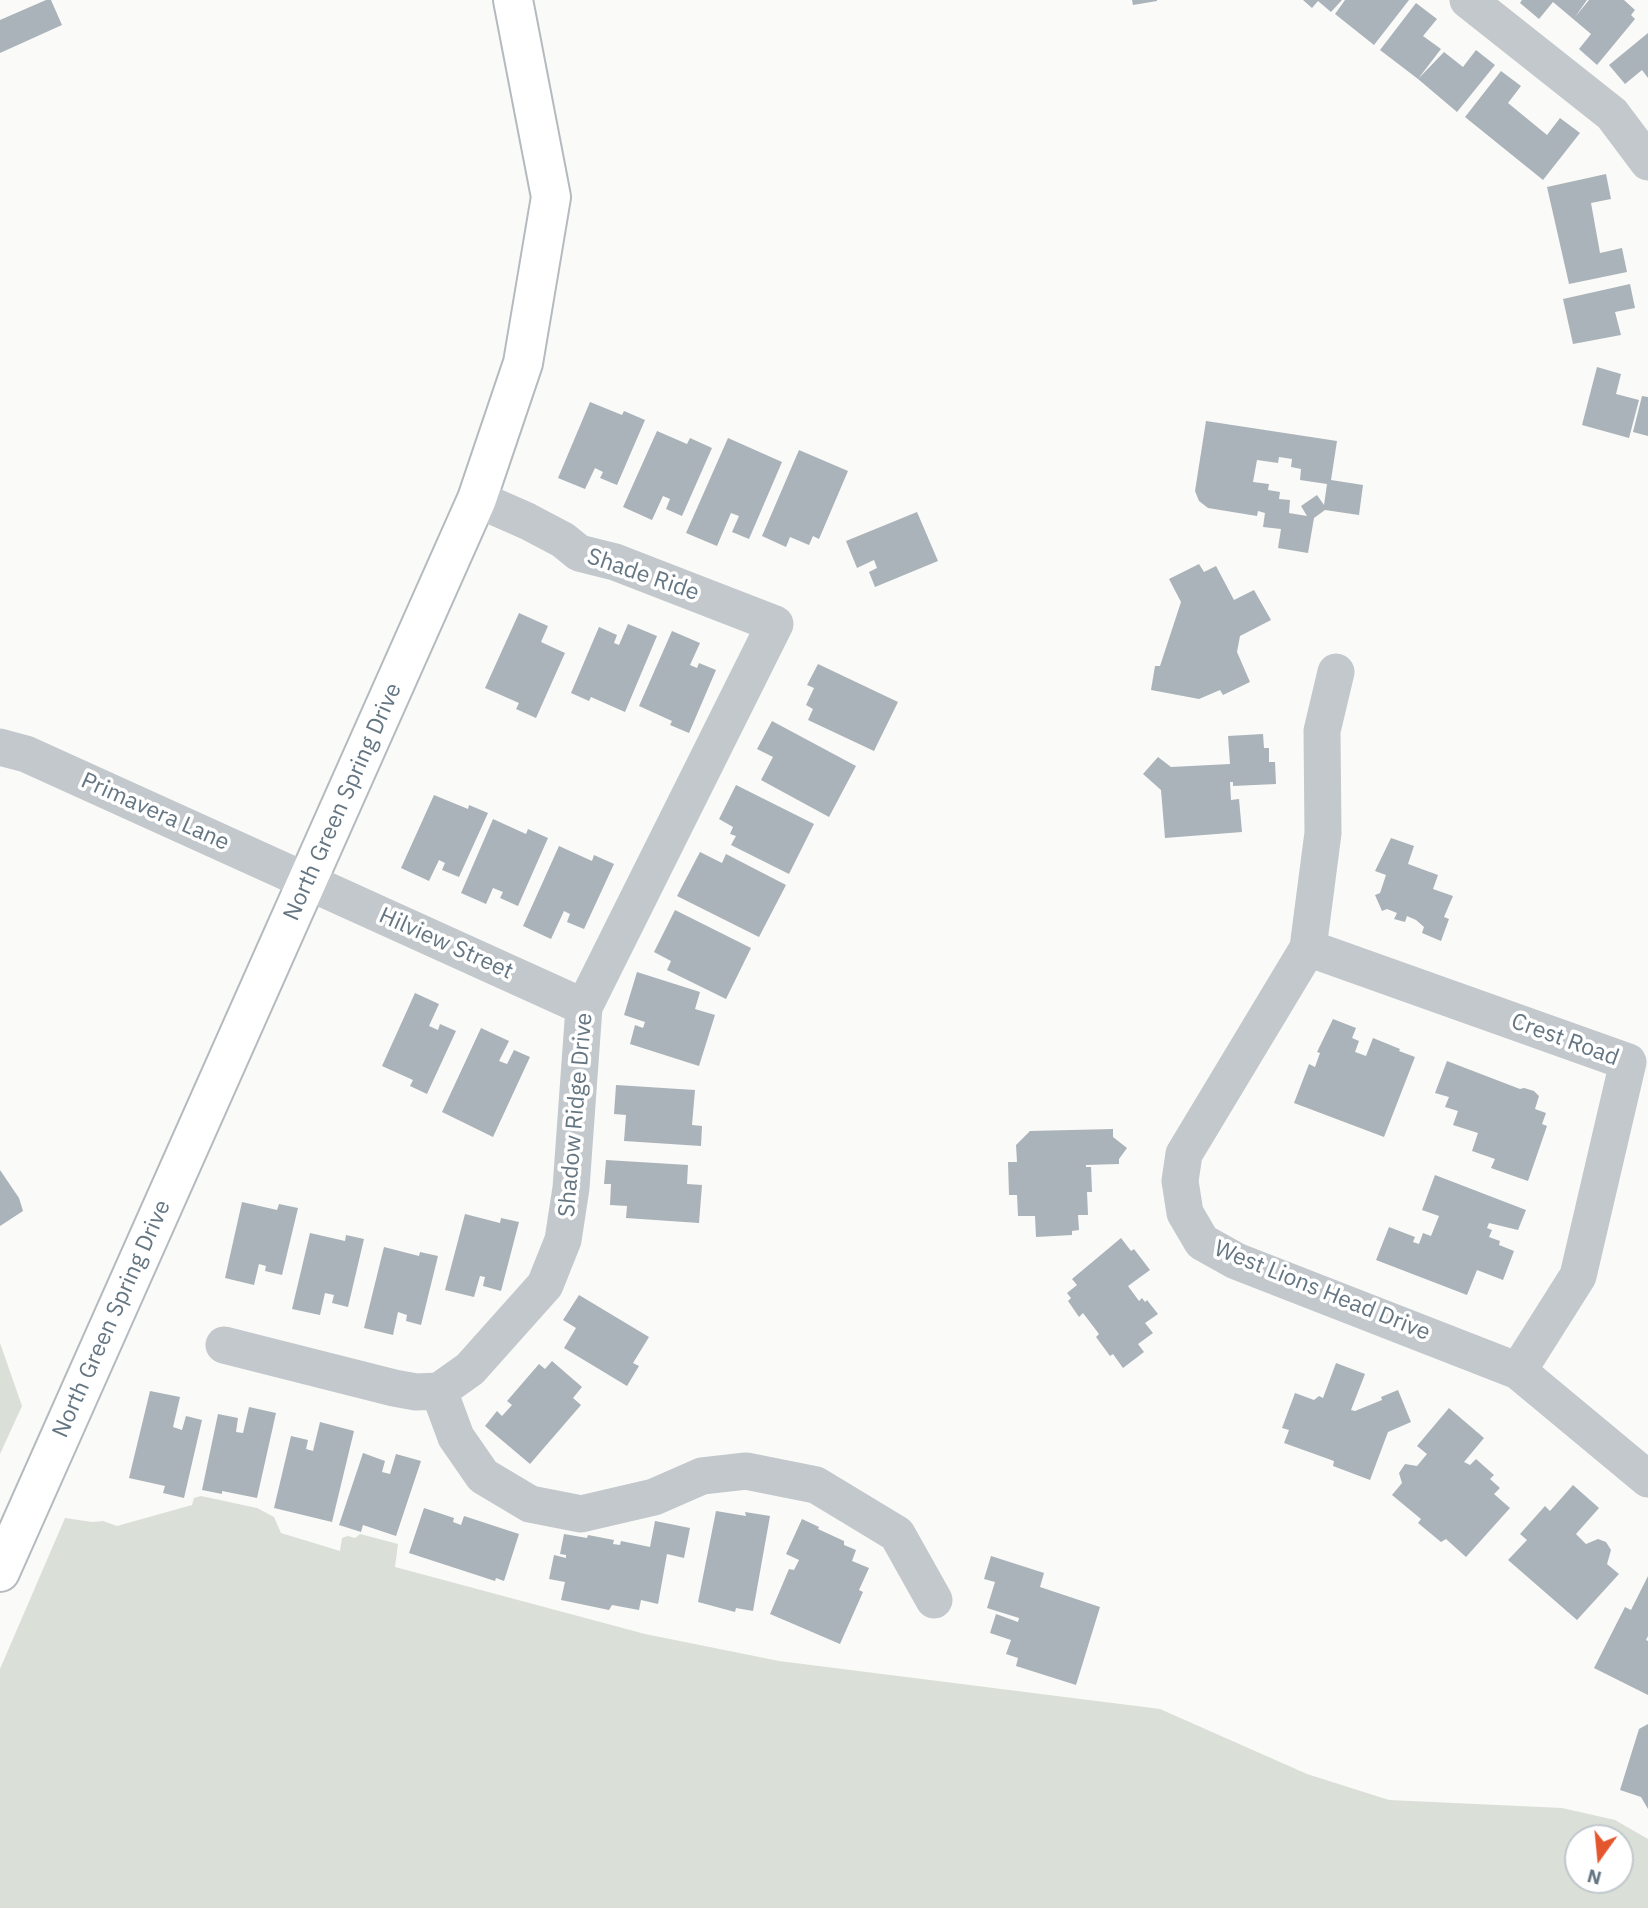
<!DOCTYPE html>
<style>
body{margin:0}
#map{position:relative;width:1648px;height:1908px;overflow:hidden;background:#fafaf8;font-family:"IBM Plex Sans",sans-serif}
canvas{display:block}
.north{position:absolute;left:1564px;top:1824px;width:70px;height:70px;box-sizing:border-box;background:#fff;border:2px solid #c1c8cd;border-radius:50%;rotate:195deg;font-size:19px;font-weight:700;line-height:28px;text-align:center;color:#657683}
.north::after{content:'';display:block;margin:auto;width:24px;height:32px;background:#e4572e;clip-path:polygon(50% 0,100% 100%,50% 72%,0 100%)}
</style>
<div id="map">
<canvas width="1648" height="1908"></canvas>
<div class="north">N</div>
</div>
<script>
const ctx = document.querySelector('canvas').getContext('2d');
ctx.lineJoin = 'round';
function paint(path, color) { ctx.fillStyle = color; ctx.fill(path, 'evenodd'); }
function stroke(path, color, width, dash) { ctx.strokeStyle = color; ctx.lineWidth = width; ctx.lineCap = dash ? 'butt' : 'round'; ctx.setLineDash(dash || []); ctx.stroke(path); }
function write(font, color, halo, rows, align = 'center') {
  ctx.font = font + ' "IBM Plex Sans",sans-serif'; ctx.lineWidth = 7; ctx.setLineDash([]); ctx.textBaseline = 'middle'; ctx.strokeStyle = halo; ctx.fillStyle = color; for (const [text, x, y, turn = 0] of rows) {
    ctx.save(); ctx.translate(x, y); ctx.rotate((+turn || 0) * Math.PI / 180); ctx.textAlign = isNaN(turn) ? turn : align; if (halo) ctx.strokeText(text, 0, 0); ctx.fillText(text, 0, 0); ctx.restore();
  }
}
paint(new Path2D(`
 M0 1343 22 1406 0 1454Z
 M201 1496 257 1508 274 1517 281 1533 340 1551 342 1538 348 1536 355 1538 360 1534 398 1544 395 1567 645 1634 779 1661 1160 1709 1307 1774 1389 1800 1562 1808 1615 1820 1648 1839V1908H0V1669L65 1518 92 1522 103 1521 117 1526 192 1505 194 1498ZM1578 1838H1620V1880H1578Z`), '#dadfd7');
paint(new Path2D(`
 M46 0H51L62 25 0 53V20Z
 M1132 0H1157V1L1133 5Z
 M1303 0H1342L1331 12 1318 1 1312 8Z
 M1345 0H1409L1374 45 1335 14Z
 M1522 0H1587L1575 17 1589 0H1624L1635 10 1631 15 1635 19 1597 65 1579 49 1591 34 1553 2 1539 19 1520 3Z
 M1416 3 1437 19 1423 36 1441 49 1418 79 1380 50Z
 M1648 33V78L1642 70 1625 84 1609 65Z
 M1476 50 1495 65 1457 112 1418 79 1444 52 1463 67Z
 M1501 71 1521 86 1508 103 1547 135 1560 118 1580 133 1543 180 1465 117Z
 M1606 174 1611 199 1591 203 1600 253 1622 248 1627 272 1569 284 1547 187Z
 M1630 284 1635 308 1615 312 1621 335 1573 344 1563 299Z
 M1597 367 1621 374 1616 394 1639 400 1629 438 1582 425Z
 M1642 396 1648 397V436L1633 432Z
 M590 402 622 415 624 411 645 420 617 485 600 478 603 472 595 468 585 489 558 478Z
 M1206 421 1337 441 1331 480 1363 485 1359 515 1325 510 1314 518 1308 553 1278 548 1281 529 1263 527 1265 513 1258 511 1257 516 1208 508 1199 501 1195 491ZM1279 457 1292 459 1291 467 1301 469 1300 480 1327 484 1324 505 1317 495 1301 506 1307 516 1289 513 1290 500 1279 499 1280 492 1268 490 1269 484 1253 482 1257 460 1278 463Z
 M657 431 687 444 690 438 712 448 682 516 666 509 670 499 663 496 652 520 623 507Z
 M728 438 782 462 749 539 732 532 739 516 731 513 717 546 686 533Z
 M799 450 848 471 819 539 813 536 809 545 790 537 786 547 762 536Z
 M917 512 938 561 875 587 869 572 877 568 874 560 857 568 846 541Z
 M1199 564 1204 572 1216 566 1234 600 1254 590 1271 620 1240 636 1237 652 1250 682 1223 695 1220 690 1199 699 1151 690 1155 666H1160L1181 602 1169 579Z
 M519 613 548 626 541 642 565 653 536 718 516 709 519 703 485 688Z
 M628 624 657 636 625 712 591 697 589 701 571 693 599 627 617 635 614 643 619 645Z
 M672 631 700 643 690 665 697 668 699 663 716 670 689 733 670 725 672 721 639 706Z
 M818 664 898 702 874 751 808 720 813 709 806 705 814 688 807 685Z
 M772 721 856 766 829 817 761 780 773 757 757 749Z
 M1263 734 1264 748H1269V762H1275L1276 784 1233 786V782H1230L1231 800 1239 799 1242 832 1165 838 1161 790 1143 774 1158 757 1171 767 1230 764 1228 736Z
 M736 785 814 824 789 874 731 845 736 836 730 834 733 827 719 819Z
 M434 795 468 809 469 805 488 813 459 877 442 870 445 863 439 860 429 881 401 868Z
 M493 819 526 834 528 829 548 838 518 906 500 898 503 892 493 888 486 904 461 893Z
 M1391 838 1414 846 1408 864 1438 875 1433 889 1453 896 1444 917 1449 919 1441 941 1422 933 1424 927 1416 920 1407 916 1405 922 1394 919 1397 913 1387 909 1382 911 1375 895 1380 893 1386 875 1375 871Z
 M559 846 592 861 594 855 614 864 584 929 567 922 570 914 564 911 551 939 523 926Z
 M700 852 722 863 726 854 786 885 759 937 677 896Z
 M675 910 751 948 726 999 667 970 671 961 654 952Z
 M637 972 700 992 695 1009 715 1015 699 1066 630 1044 635 1025 643 1028 645 1022 624 1015Z
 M415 993 439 1004 429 1026 438 1030 440 1024 456 1031 427 1094 410 1086 413 1080 382 1066Z
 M1333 1019 1356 1028 1352 1038 1359 1041 1355 1052 1366 1056 1373 1038 1400 1049 1399 1051 1415 1057 1384 1137 1294 1103 1309 1064 1315 1067 1320 1053 1317 1052Z
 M481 1028 509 1041 499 1061 507 1064 514 1050 530 1057 493 1137 442 1112Z
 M1447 1061 1520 1089 1524 1088 1534 1091 1539 1096 1535 1109 1546 1113 1542 1124 1547 1126 1528 1181 1491 1168 1495 1159 1472 1151 1478 1133 1453 1125 1458 1111 1445 1107 1449 1097 1435 1093Z
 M616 1085 695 1090 692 1125 702 1126 701 1146 624 1141 626 1115 614 1114Z
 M1113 1129V1137L1127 1148 1119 1159V1164L1086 1165V1167H1091L1092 1192H1087L1088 1215H1078L1079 1230 1072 1231V1235L1036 1237 1035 1216H1018L1017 1195H1009L1008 1162H1017L1016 1145 1030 1131Z
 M606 1160 688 1165 687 1184 702 1185 699 1223 626 1218 627 1206 610 1205 611 1184H604Z
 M0 1170 19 1198 23 1211 0 1226Z
 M1435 1175 1526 1210 1518 1230 1489 1223 1487 1228 1492 1230 1489 1237 1500 1241 1499 1245 1514 1251 1503 1280 1477 1270 1467 1295 1376 1260 1389 1227 1415 1237 1413 1242 1419 1244 1423 1233 1431 1236 1439 1216 1422 1210Z
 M242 1202 277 1210 279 1204 298 1208 282 1275 265 1271 266 1266 259 1264 254 1285 225 1278Z
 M465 1214 500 1223 501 1218 519 1222 501 1291 483 1286 485 1277 480 1276 474 1297 445 1290Z
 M310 1233 345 1241 346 1235 364 1239 348 1307 332 1303 334 1295 325 1293 320 1315 292 1309Z
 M1121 1238 1131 1251 1134 1249 1150 1270 1128 1286 1139 1301 1142 1298 1145 1302 1147 1300 1158 1314 1145 1323 1153 1333 1138 1344 1144 1352 1123 1368 1113 1354 1110 1356 1096 1337 1099 1334 1083 1313 1079 1317 1068 1301 1071 1298 1067 1293 1077 1285 1072 1279Z
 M384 1247 419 1256 420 1252 438 1256 421 1325 406 1321 407 1315 398 1312 393 1335 364 1328Z
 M579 1295 649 1337 633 1363 639 1366 627 1386 564 1348 576 1328 563 1320Z
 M552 1361 582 1387 573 1398 581 1405 530 1464 485 1426 497 1411 502 1416 512 1405 507 1401 539 1364 545 1369Z
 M1336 1363 1365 1374 1351 1410 1355 1411 1382 1400 1381 1397 1398 1390 1411 1422 1388 1432 1370 1480 1333 1466 1334 1461 1284 1443 1289 1430 1282 1428 1295 1393 1314 1400 1319 1396 1323 1398Z
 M150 1391 180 1397 173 1427 182 1430 186 1416 202 1420 184 1498 163 1493 165 1486 129 1478Z
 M249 1407 276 1413 257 1498 222 1491V1494L202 1490 218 1414 238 1418 236 1432 243 1433Z
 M1449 1408 1484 1438 1464 1462 1470 1465 1476 1459 1494 1475 1490 1479 1500 1488 1494 1494 1510 1508 1466 1557 1446 1539 1441 1542 1418 1523 1421 1519 1392 1495 1402 1483 1399 1473 1405 1464 1417 1466 1427 1454 1417 1446Z
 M320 1422 354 1431 332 1522 274 1508 291 1436 308 1440 306 1449 313 1451Z
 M363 1453 385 1461 382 1472 390 1474 396 1454 421 1461 396 1536 363 1525 361 1532 339 1525Z
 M1573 1485 1599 1508 1576 1534 1586 1544 1598 1539 1606 1542 1611 1550 1607 1564 1619 1574 1577 1620 1508 1560 1527 1540 1520 1534 1545 1506 1550 1511Z
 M424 1508 454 1518 453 1522 461 1525 464 1516 519 1534 504 1581 496 1578 495 1581 409 1553Z
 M716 1511 746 1516 745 1512 770 1516 753 1611 736 1608 735 1612 698 1602Z
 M802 1519 819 1527 818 1529 844 1541V1545L856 1550 852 1561 869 1568 859 1590 863 1592 840 1644 770 1614 789 1569 794 1570 799 1560 786 1554Z
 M655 1521 690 1528 684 1558 667 1554 658 1604 641 1600 639 1610 612 1605 609 1610 561 1600 565 1582 549 1579 554 1555 566 1558V1555L560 1554 564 1534 587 1538 588 1535 614 1540 613 1544 620 1545 621 1541 650 1547Z
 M991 1556 1044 1573 1040 1587 1100 1607 1076 1685 1016 1666 1018 1658 1006 1654 1011 1640 990 1633 996 1614 1018 1622 1019 1618 987 1608 995 1582 984 1579Z
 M1648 1576V1636L1646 1640 1648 1641V1695L1594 1668 1625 1607 1631 1610Z
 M1648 1724V1809L1641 1797 1620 1790 1639 1729Z`), '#aab3b9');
const major = new Path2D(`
 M0 1572 477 499 523 363 551 197 513 0`);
stroke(major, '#b5babe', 42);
stroke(new Path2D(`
 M1468 0 1612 114 1648 162
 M1336 672 1322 731 1323 833 1308 948 1184 1154 1180 1181 1185 1213 1202 1242 1236 1261 1518 1371 1648 1479
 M0 747 26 754 584 1007
 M1308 948 1628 1062 1578 1276 1518 1371
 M224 1345 394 1388 416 1392 439 1391
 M439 1391 470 1369 545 1285 563 1240 571 1188 584 1007 775 624 615 562 579 553 563 540 527 521 477 499
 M439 1391 456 1437 483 1476 530 1504 581 1514 654 1497 702 1476 746 1471 816 1485 897 1534 934 1600`), '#c3c8cc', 37);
stroke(major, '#fff', 38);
write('23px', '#657683', '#fff', [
 ["Shade Ride",643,575,19],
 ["North Green Spring Drive",343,802,-66],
 ["Primavera Lane",155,812,24],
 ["Hilview Street",446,944,24],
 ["Crest Road",1565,1040,20],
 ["Shadow Ridge Drive",576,1115,-85],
 ["West Lions Head Drive",1322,1291,22],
 ["North Green Spring Drive",112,1319,-66]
]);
</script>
